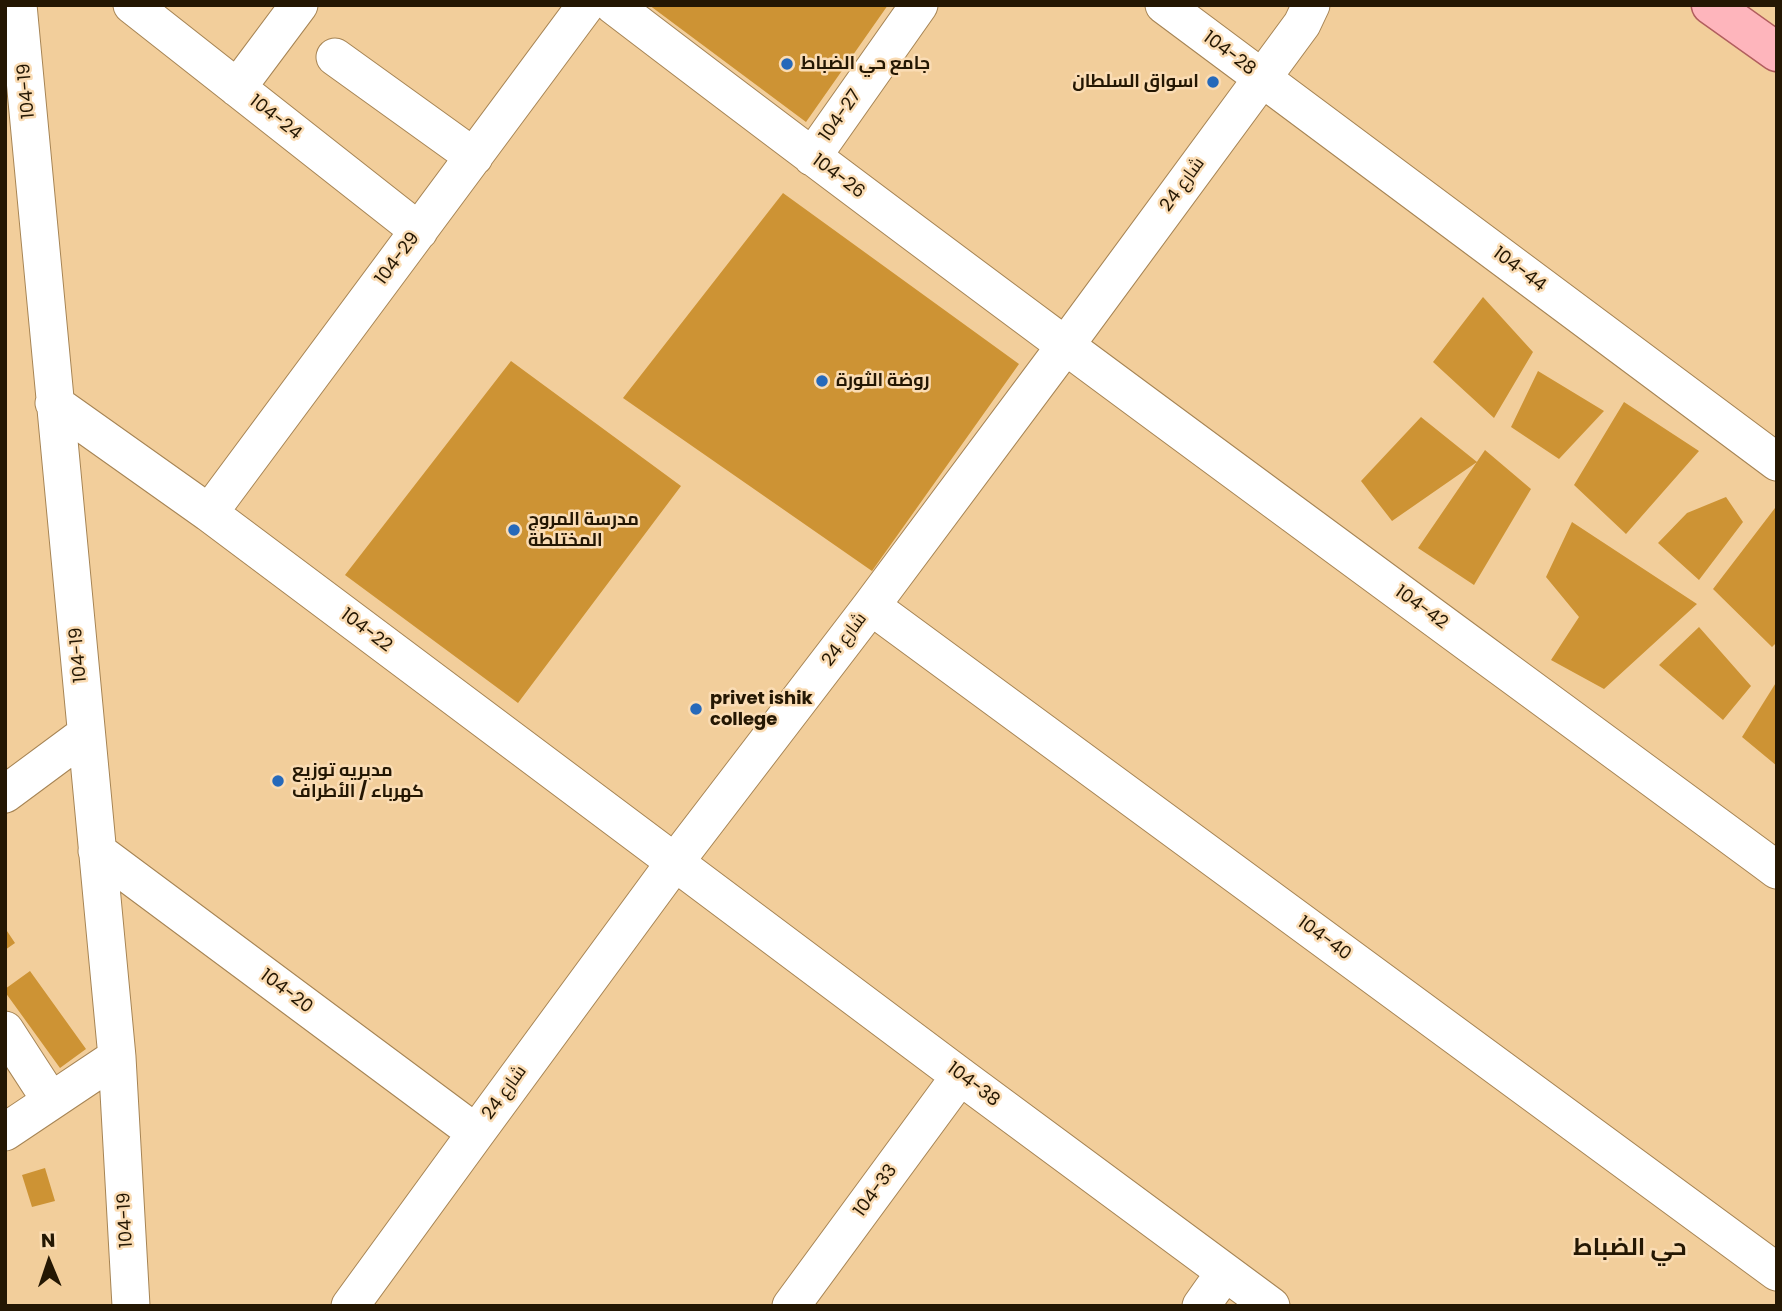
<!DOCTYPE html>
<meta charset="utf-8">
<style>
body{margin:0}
#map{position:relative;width:1782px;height:1311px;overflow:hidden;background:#f2ce9b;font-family:Poppins,sans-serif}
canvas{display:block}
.frame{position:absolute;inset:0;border:7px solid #241703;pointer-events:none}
.north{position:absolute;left:14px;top:1227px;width:70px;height:70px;-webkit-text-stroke:5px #fadcb4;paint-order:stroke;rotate:358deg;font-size:19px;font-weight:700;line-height:28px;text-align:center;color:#241703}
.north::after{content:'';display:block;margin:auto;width:24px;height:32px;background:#241703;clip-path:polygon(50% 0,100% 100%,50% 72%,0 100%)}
</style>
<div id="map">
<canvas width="1782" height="1311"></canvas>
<div class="frame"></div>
<div class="north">N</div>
</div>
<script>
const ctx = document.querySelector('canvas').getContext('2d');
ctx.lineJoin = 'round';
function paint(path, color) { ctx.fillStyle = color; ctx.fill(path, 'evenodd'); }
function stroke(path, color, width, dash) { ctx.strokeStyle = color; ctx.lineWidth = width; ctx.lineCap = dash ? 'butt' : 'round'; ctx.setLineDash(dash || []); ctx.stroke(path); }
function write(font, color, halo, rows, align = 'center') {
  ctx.font = font + ' Poppins,Cairo,sans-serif'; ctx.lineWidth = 5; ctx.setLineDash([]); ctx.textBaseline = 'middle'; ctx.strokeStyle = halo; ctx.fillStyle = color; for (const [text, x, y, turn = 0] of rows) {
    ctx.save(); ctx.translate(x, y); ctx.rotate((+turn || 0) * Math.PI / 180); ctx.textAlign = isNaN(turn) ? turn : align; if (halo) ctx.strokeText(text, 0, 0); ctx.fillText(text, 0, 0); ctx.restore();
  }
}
paint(new Path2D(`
 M649 5H888L806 122Z
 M783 193 1019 364 872 571 623 398Z
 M1483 297 1533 352 1494 418 1433 362Z
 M511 361 681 486 518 703 345 575Z
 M1538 371 1604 411 1559 459 1511 427Z
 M1624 402 1699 451 1626 534 1574 485Z
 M1421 417 1477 462 1392 521 1361 481Z
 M1485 450 1531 489 1474 585 1418 548Z
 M1726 497 1743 522 1699 580 1658 543 1687 513Z
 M1775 508 1777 509V642L1772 647 1713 589Z
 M1572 522 1697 604 1604 689 1551 660 1579 617 1546 577Z
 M1699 627 1751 686 1723 720 1659 665Z
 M1777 681V766L1742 737Z
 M5 928 15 943 5 950Z
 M30 971 86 1049 60 1068 5 992V989Z
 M45 1168 55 1201 32 1207 22 1175Z`), '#cd9334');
const minor = new Path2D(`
 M18 5 117 1057 131 1306
 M132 5 419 231
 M613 5C997 299 1388 583 1777 870
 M1164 5 1777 462
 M335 57 474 157
 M237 88 299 5
 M812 157 919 5
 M54 403 209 513 960 1076 1271 1306
 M209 513 586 5
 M871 606 1777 1272
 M5 794 86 734
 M97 851 476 1133
 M5 1030 51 1101
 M5 1132 117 1057
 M350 1306 476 1133 675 862 871 606 1065 346 1302 24 1311 5
 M791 1306 960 1076
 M1201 1306 1225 1272`);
const major = new Path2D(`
 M1711 5 1777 52`);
stroke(minor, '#a68454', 39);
stroke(major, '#b15e5e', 41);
stroke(minor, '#fff', 37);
stroke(major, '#feb5bc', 38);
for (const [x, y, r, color] of [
 [787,64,7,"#2669ba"],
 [1213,82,7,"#2669ba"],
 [822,381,7,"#2669ba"],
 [514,530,7,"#2669ba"],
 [696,709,7,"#2669ba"],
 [278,781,7,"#2669ba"]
]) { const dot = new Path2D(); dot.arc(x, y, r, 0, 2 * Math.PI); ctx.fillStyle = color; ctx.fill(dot); stroke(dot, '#fadcb4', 2.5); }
write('18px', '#241703', '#fadcb4', [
 ["104-28",1229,54,37],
 ["104-19",27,91,-95],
 ["104-27",841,116,-55],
 ["104-24",275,118,38],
 ["104-26",838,177,37],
 ["شارع 24",1183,185,-54],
 ["104-29",398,259,-53],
 ["104-44",1519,270,37],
 ["104-42",1421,608,36],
 ["104-22",366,631,37],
 ["شارع 24",845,640,-53],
 ["104-19",79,655,-95],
 ["104-40",1324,939,36],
 ["104-20",286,992,37],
 ["104-38",973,1085,37],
 ["شارع 24",505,1093,-54],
 ["104-33",876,1191,-54],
 ["104-19",126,1220,-93]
]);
write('bold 18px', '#241703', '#fadcb4', [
 ["جامع حي الضباط",801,64],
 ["اسواق السلطان",1199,82,"right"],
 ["روضة الثورة",836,381],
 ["مدرسة المروج",528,520],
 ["المختلطة",528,541],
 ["privet ishik",710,699],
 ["college",710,720],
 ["مديريه توزيع",292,771],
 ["كهرباء / الأطراف",292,792]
], 'left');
write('bold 24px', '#241703', '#fadcb4', [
 ["حي الضباط",1630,1249]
]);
</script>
